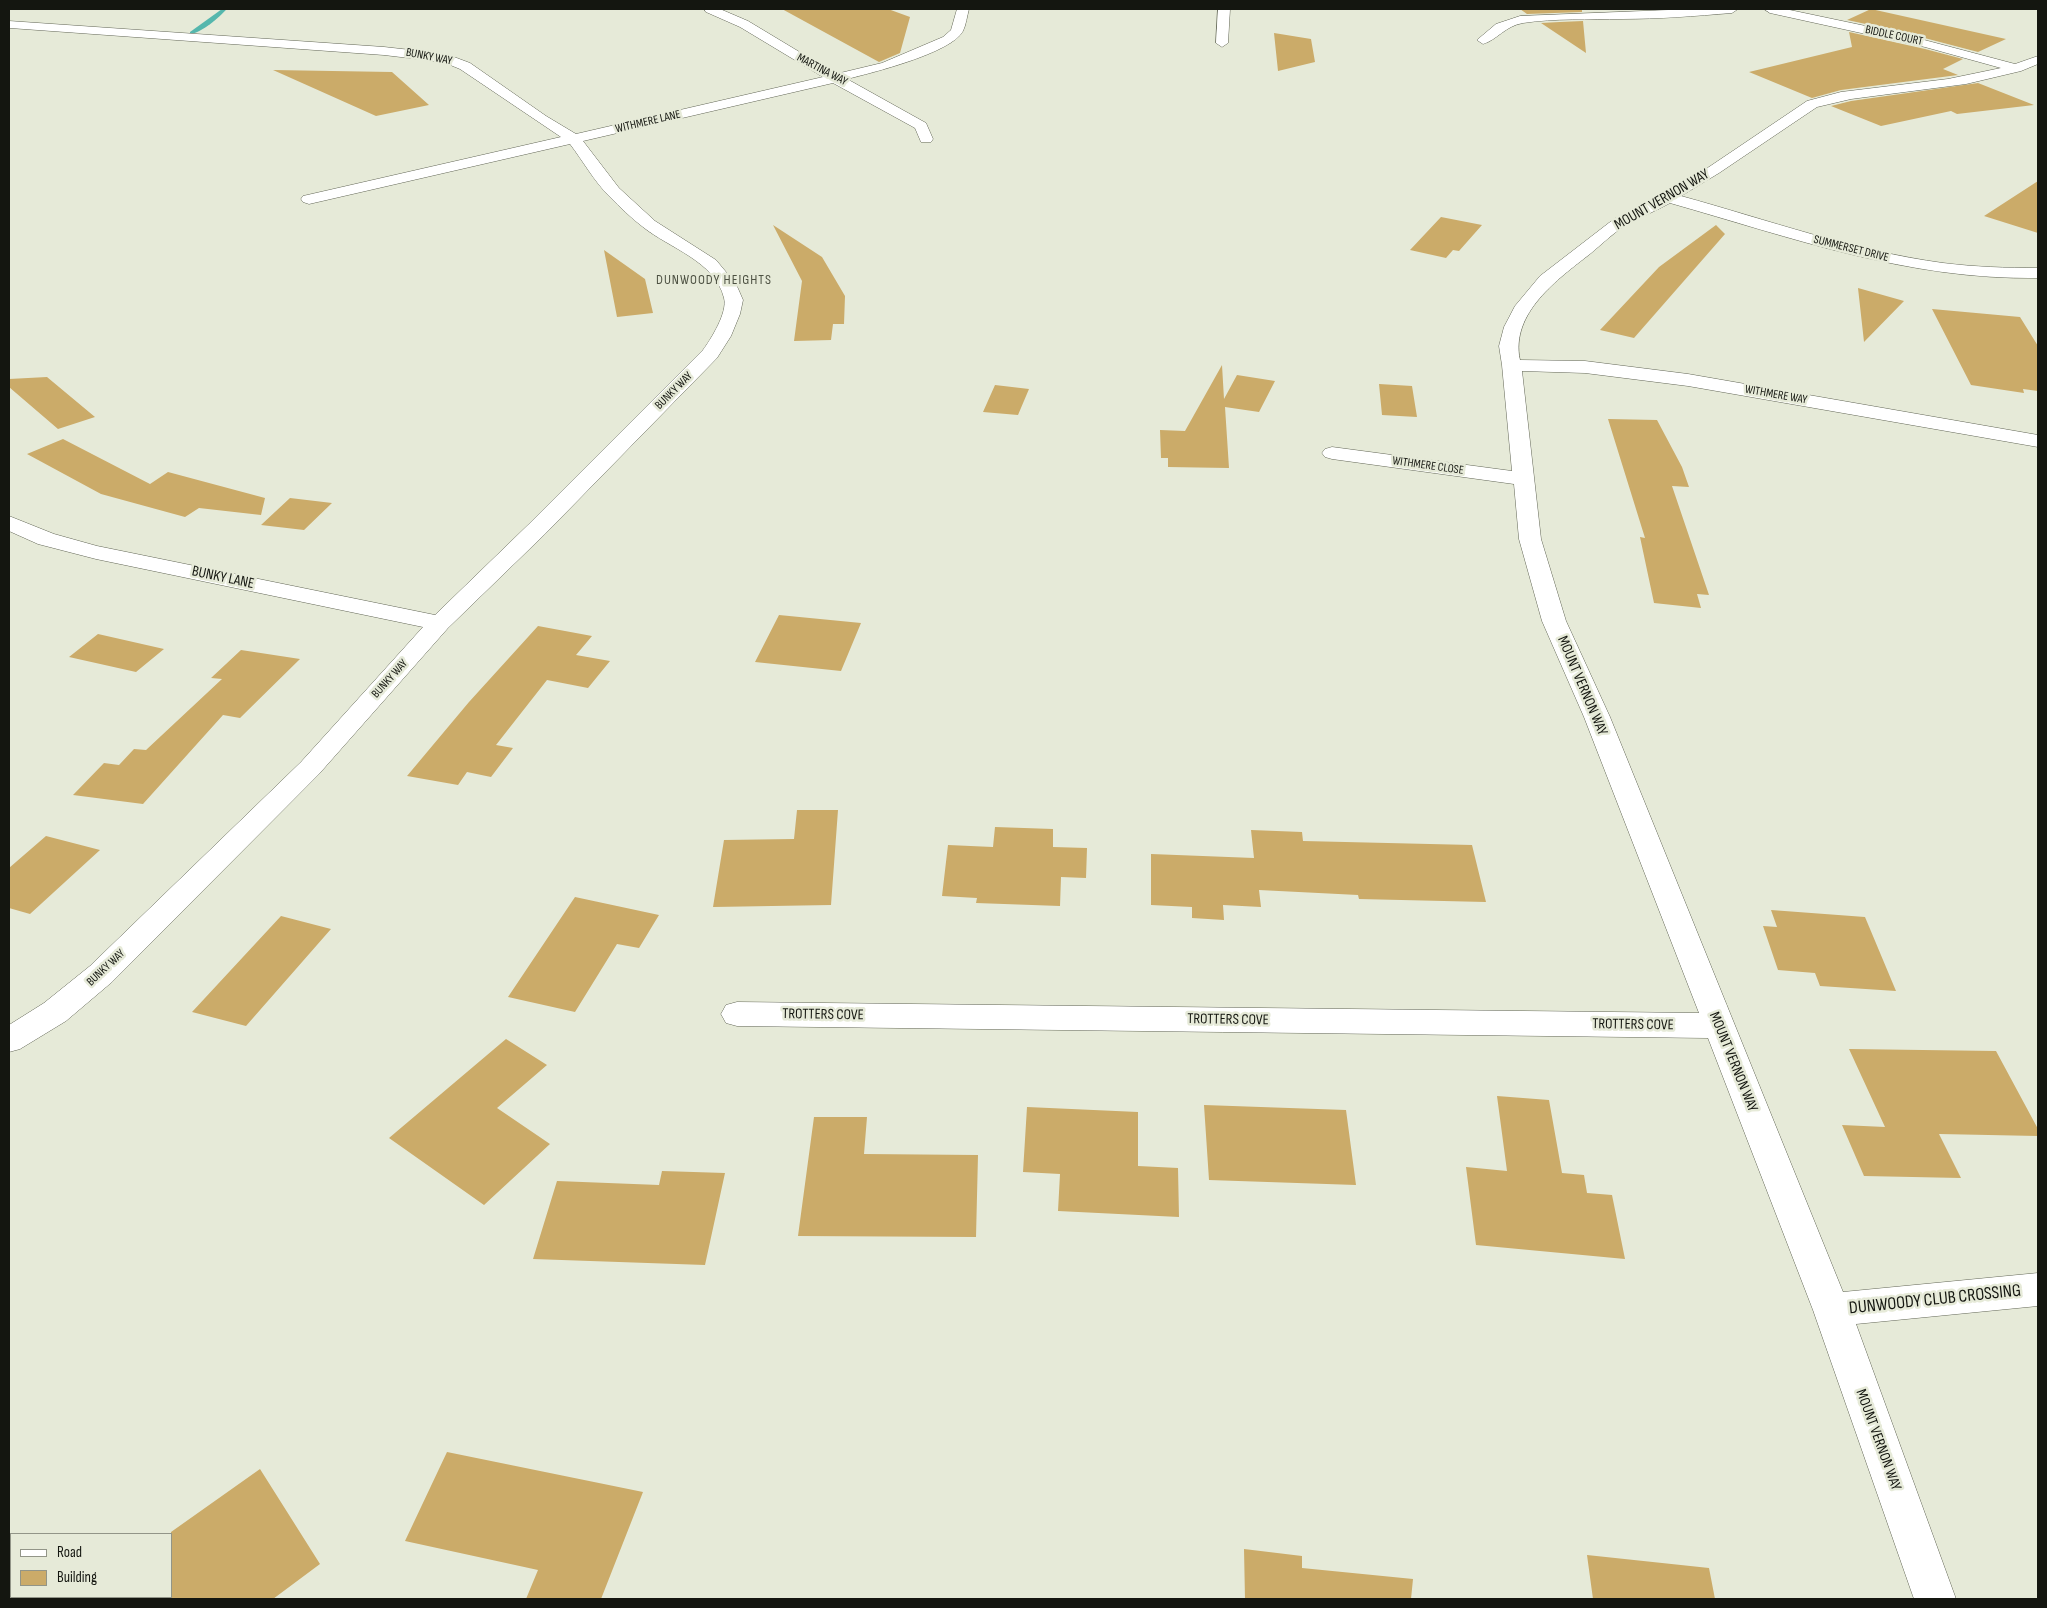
<!DOCTYPE html>
<style>
body{margin:0}
#map{position:relative;width:2047px;height:1608px;overflow:hidden;background:#e6ead8;font-family:"Sofia Sans Condensed",sans-serif}
canvas{display:block}
.frame{position:absolute;inset:0;border:10px solid #141610;pointer-events:none}
.legend{position:absolute;left:10px;top:1533px;width:162px;height:65px;box-sizing:border-box;background:#e6ead8;border:1px solid #929588;margin:0;padding:6px 9px;list-style:none;font-size:15px;color:#141610}
.legend li{display:flex;align-items:center;gap:10px;height:25px}
.legend b{width:25px;border:1px solid #929588}
</style>
<div id="map">
<canvas width="2047" height="1608"></canvas>
<div class="frame"></div>
<ul class="legend">
<li><b style="height:6px;background:#fff"></b>Road</li>
<li><b style="height:14px;background:#cbab69"></b>Building</li>
</ul>
</div>
<script>
const ctx = document.querySelector('canvas').getContext('2d');
ctx.lineJoin = 'round';
function paint(path, color) { ctx.fillStyle = color; ctx.fill(path, 'evenodd'); }
function stroke(path, color, width, dash) { ctx.strokeStyle = color; ctx.lineWidth = width; ctx.lineCap = dash ? 'butt' : 'round'; ctx.setLineDash(dash || []); ctx.stroke(path); }
function write(font, color, halo, rows, align = 'center') {
  ctx.font = font + ' "Sofia Sans Condensed",sans-serif'; ctx.lineWidth = 5; ctx.setLineDash([]); ctx.textBaseline = 'middle'; ctx.strokeStyle = halo; ctx.fillStyle = color; for (const [text, x, y, turn = 0] of rows) {
    ctx.save(); ctx.translate(x, y); ctx.rotate((+turn || 0) * Math.PI / 180); ctx.textAlign = isNaN(turn) ? turn : align; if (halo) ctx.strokeText(text, 0, 0); ctx.fillText(text, 0, 0); ctx.restore();
  }
}
paint(new Path2D(`
 M222 9H227C219 17 202 33 190 34V32Z`), '#55b7ad');
paint(new Path2D(`
 M782 9H888L910 17 900 53 879 62Z
 M1520 9H1582V12L1527 14Z
 M1871 9 2006 39 1978 52 1894 30 1847 20Z
 M1583 21 1586 53 1541 23 1560 22Z
 M1849 32 1925 49 1963 59 1943 69 1958 75 1841 90 1812 98 1749 72 1852 47Z
 M1274 33 1311 39 1315 62 1278 71Z
 M273 70 392 72 429 105 376 116Z
 M1978 83 2034 105 1957 114 1951 111 1881 126 1831 106 1851 101Z
 M2038 181V233L1984 216Z
 M1441 217 1482 225 1459 251 1453 250 1446 258 1410 250Z
 M773 225 822 257 845 296 844 324H833L831 340 794 341 802 281Z
 M1716 225 1725 234 1634 338 1600 330 1659 267Z
 M604 250 645 279 653 313 617 317Z
 M1858 288 1904 301 1864 342Z
 M1932 309 2020 317 2038 346V391L2023 389 2024 393 1971 385Z
 M1222 365 1224 399 1237 375 1275 381 1259 412 1225 407 1229 468 1168 467V458H1161L1160 430 1185 431Z
 M47 377 95 417 58 429 9 387V379Z
 M1379 384 1412 386 1417 417 1382 415Z
 M995 385 1029 389 1018 415 983 412Z
 M1608 419 1657 420 1682 467 1689 487 1672 486 1709 595 1697 594 1701 608 1654 603 1640 537 1645 538Z
 M63 439 150 484 168 472 265 498 261 515 199 508 185 517 101 494 27 454Z
 M290 498 332 503 304 530 261 525Z
 M779 615 861 623 841 671 755 662Z
 M538 626 592 636 576 655 610 661 588 688 547 680 496 745 513 748 491 777 467 772 458 785 407 776 469 702Z
 M98 634 164 649 136 672 69 657Z
 M241 650 300 659 240 718 223 715 143 804 73 795 104 763 119 765 134 749 146 750 222 679 211 678Z
 M797 810H838L831 905 713 907 724 840 794 839Z
 M995 827 1053 829V847L1087 848 1086 878 1061 877 1060 906 976 903 977 898 942 896 948 845 993 847Z
 M1251 830 1302 832 1303 841 1472 845 1486 902 1359 899 1358 895 1259 890 1261 907 1223 905 1224 920 1192 918V907L1151 905V854L1254 858Z
 M46 836 100 850 30 914 9 908V868Z
 M575 897 659 915 639 948 617 944 575 1012 508 997Z
 M1771 910 1865 917 1896 991 1820 986 1815 973 1778 970 1763 926 1777 927Z
 M281 916 331 929 246 1026 192 1012Z
 M506 1039 547 1065 497 1108 550 1144 484 1205 389 1138Z
 M1849 1049 1996 1051 2038 1129V1136L1939 1134 1961 1178 1864 1176 1842 1125 1885 1127Z
 M1497 1096 1549 1100 1562 1173 1584 1175 1587 1193 1612 1195 1625 1259 1476 1245 1466 1167 1507 1171Z
 M1204 1105 1346 1110 1356 1185 1209 1180Z
 M1027 1107 1138 1112V1166L1178 1168 1179 1217 1058 1211 1060 1174 1023 1172Z
 M814 1117H867L864 1154 978 1155 976 1237 798 1236Z
 M662 1171 725 1173 705 1265 533 1259 557 1181 659 1185Z
 M447 1452 643 1492 601 1599H526L538 1570 405 1541Z
 M260 1469 320 1564 273 1599H171V1532Z
 M1244 1549 1302 1556V1568L1413 1579 1411 1599H1245Z
 M1587 1555 1709 1568 1715 1599H1593Z`), '#cbab69');
const minor = new Path2D(`
 M704 9H720L748 21 836 74 882 63 943 37 951 30 957 9H969C967 16 966 25 963 31 952 53 871 73 847 79L926 123 933 139 931 142H921L915 128 833 83 583 141 619 188 655 221 716 260 736 284 743 300 740 314 731 336 717 358 545 534 448 628 319 774 112 982 66 1021 20 1049 9 1052V1025L44 1003 90 966 301 762 423 627 96 559 38 544 9 531V516L54 534 97 546 435 615 529 524 703 350C711 339 728 312 724 298 715 261 669 248 643 227 631 218 620 207 609 196 594 181 583 161 570 144L309 204 303 202 301 199 303 196 561 137 460 69 443 62 384 55 10 28 9 21 384 47 446 54 470 63 546 116 576 134 823 77 740 27 706 12Z
 M1218 9H1230L1228 43 1222 47 1216 43Z
 M1693 9H1738L1732 13C1695 16 1659 19 1622 19 1589 20 1555 18 1523 23 1505 26 1497 40 1483 44L1477 40 1496 24 1520 16Z
 M1764 9H1785L1894 32 2015 64 2038 56V64L2021 71 1966 84 1851 99 1817 107 1719 173 1681 196C1768 220 1854 251 1943 263 1975 267 2006 268 2038 268V278C1908 280 1793 238 1670 203 1656 211 1640 217 1626 225 1613 233 1601 245 1590 254 1558 279 1510 313 1520 360L1585 361 1688 374 2038 435V447L1688 386 1585 373 1522 371 1541 539 1566 621 1610 717 1843 1292 2038 1273V1306L1856 1324 1956 1599H1914L1813 1310 1708 1038 737 1026 726 1023 721 1014 726 1005 737 1002 1699 1013 1584 717 1542 621 1519 539 1514 484 1332 459 1325 457 1322 453 1325 449 1332 447 1512 471 1502 365 1499 346 1504 327 1515 306 1540 276 1614 219 1640 207 1709 167 1807 101 1841 92 1948 79 2001 68 1925 47 1770 13Z`);
stroke(minor, '#626656', 1);
paint(minor, '#fff');
write('12px', '#141610', '#e6ead8', [
 ["BIDDLE COURT",1894,36,12],
 ["BUNKY WAY",429,57,11],
 ["MARTINA WAY",822,70,28],
 ["WITHMERE LANE",648,122,-13],
 ["SUMMERSET DRIVE",1851,249,14],
 ["BUNKY WAY",674,391,-45],
 ["WITHMERE WAY",1776,395,10],
 ["WITHMERE CLOSE",1428,466,8],
 ["BUNKY WAY",390,679,-48],
 ["BUNKY WAY",106,968,-43]
]);
ctx.letterSpacing = '1px';
write('14px', '#4d5142', '#e6ead8', [
 ["DUNWOODY HEIGHTS",714,280]
]);
ctx.letterSpacing = '0px';
write('15px', '#141610', '#e6ead8', [
 ["MOUNT VERNON WAY",1662,200,-30],
 ["BUNKY LANE",223,578,12],
 ["MOUNT VERNON WAY",1582,686,67],
 ["TROTTERS COVE",823,1015,1],
 ["TROTTERS COVE",1228,1020,1],
 ["TROTTERS COVE",1633,1025,1],
 ["MOUNT VERNON WAY",1733,1062,68],
 ["MOUNT VERNON WAY",1878,1440,70]
]);
write('18px', '#141610', '#e6ead8', [
 ["DUNWOODY CLUB CROSSING",1935,1300,-6]
]);
</script>
